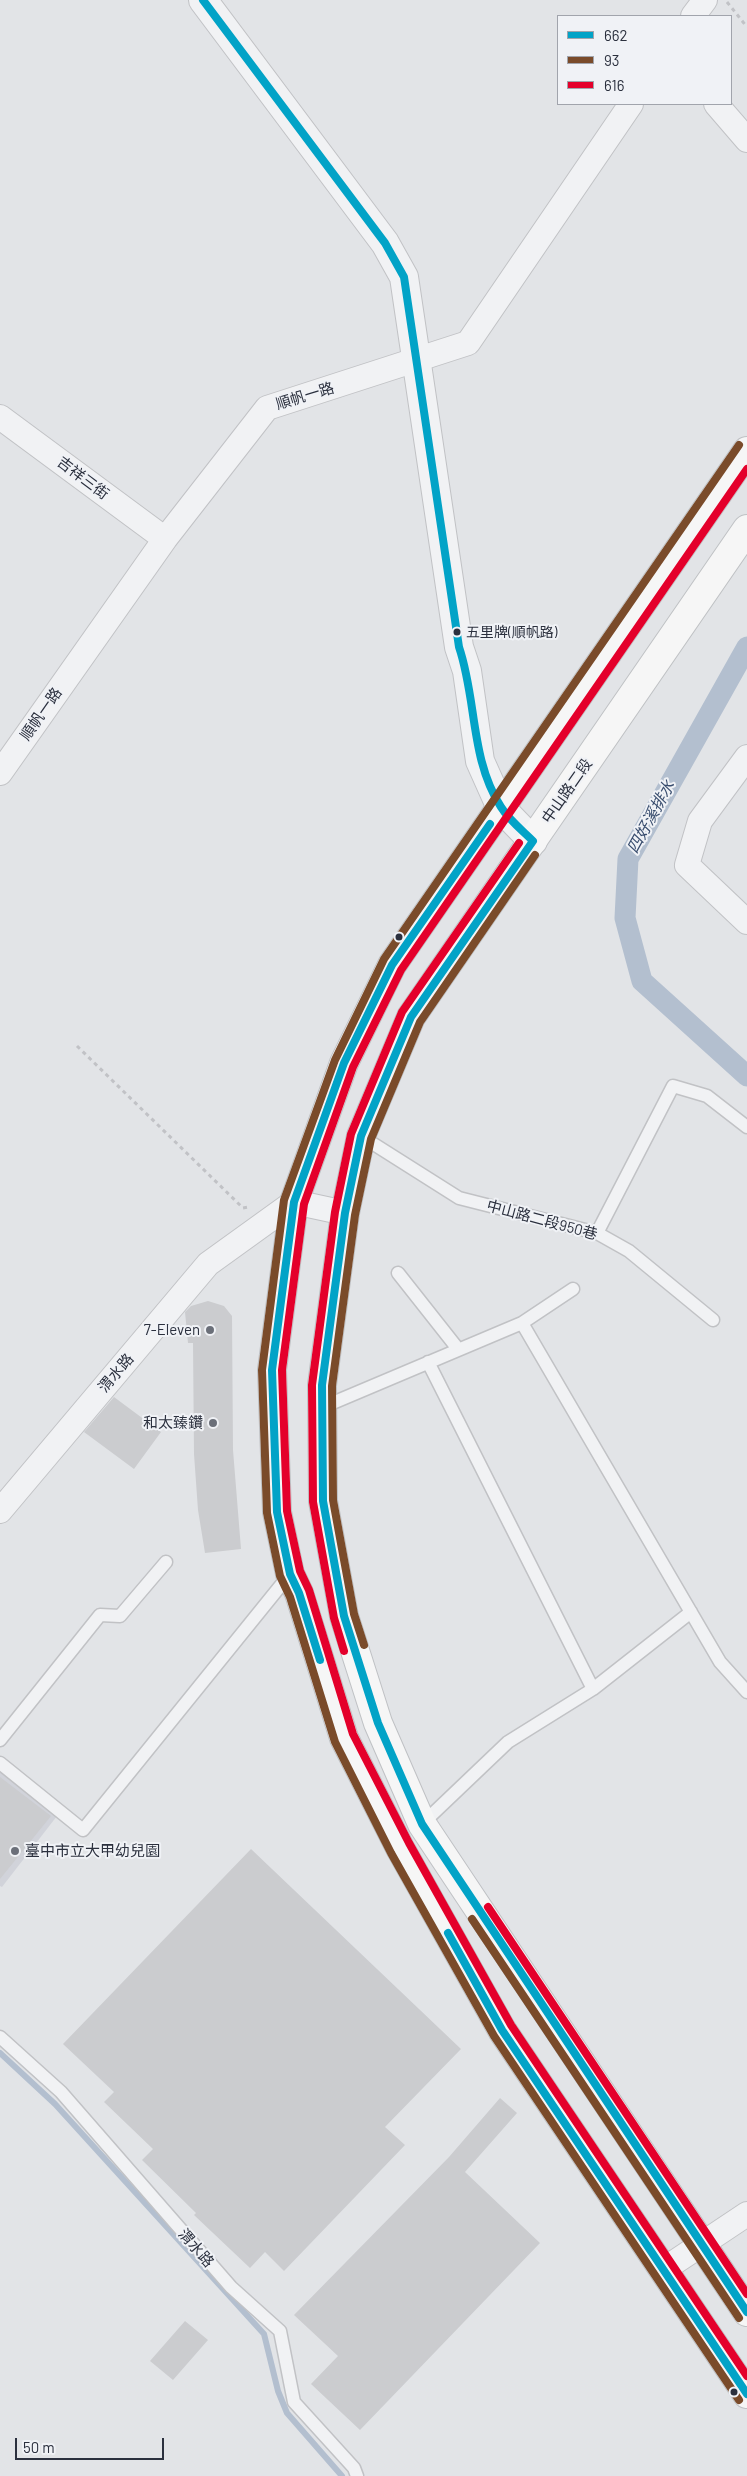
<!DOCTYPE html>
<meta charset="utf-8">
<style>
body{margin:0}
#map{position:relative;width:747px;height:2476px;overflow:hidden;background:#e2e4e7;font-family:Barlow,sans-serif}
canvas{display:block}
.legend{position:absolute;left:557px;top:15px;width:175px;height:90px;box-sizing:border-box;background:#f0f2f6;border:1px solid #a1a4ac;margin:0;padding:6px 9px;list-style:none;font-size:15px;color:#2b303e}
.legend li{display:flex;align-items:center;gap:10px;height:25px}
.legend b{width:25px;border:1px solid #a1a4ac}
.scale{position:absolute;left:15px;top:2438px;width:149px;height:22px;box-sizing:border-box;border:2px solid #2b303e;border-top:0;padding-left:6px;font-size:15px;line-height:18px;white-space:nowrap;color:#2b303e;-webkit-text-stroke:4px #f0f2f6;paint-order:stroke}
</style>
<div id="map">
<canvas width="747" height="2476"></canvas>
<ul class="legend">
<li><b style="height:6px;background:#02a3c7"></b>662</li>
<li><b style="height:6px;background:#7a4b2a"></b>93</li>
<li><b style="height:6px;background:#e4002b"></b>616</li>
</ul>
<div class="scale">50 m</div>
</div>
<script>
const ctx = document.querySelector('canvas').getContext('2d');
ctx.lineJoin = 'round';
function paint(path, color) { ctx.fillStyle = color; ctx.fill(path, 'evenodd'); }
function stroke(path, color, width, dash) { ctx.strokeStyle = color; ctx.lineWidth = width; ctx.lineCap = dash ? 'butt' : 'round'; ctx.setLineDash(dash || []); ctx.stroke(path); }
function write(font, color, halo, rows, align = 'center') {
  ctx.font = font + ' Barlow,"Noto Sans TC",sans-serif'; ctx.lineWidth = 4; ctx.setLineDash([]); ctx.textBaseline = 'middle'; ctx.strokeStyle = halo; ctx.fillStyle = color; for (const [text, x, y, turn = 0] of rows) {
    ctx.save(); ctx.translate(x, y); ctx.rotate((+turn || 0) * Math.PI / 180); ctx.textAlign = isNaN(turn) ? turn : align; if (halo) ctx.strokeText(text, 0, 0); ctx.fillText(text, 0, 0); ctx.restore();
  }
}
paint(new Path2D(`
 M0 1769 57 1816 2 1887 0 1886Z`), '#d1d3da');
stroke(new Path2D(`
 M0 2053 55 2104 264 2334 278 2391 287 2413 342 2476`), '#b3bfcf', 6);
stroke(new Path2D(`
 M747 647 628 859 625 918 642 981 747 1076`), '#b3bfcf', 21);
paint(new Path2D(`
 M208 1301 224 1306 232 1316 233 1450 241 1549 205 1553 198 1510 194 1454 193 1343H188L185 1312 191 1306Z
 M114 1397 161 1432 134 1469 84 1432Z
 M0 1777 51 1816 0 1879Z
 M251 1849 461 2049 385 2127 405 2145 284 2271 265 2252 250 2268 194 2215 196 2213 142 2160 153 2149 104 2102 114 2092 63 2044Z
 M500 2098 517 2113 465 2172 540 2243 360 2430 311 2384 338 2356 294 2315 449 2157Z
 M185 2321 208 2340 173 2380 150 2361Z`), '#cbcccf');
const service = new Path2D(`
 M361 1136 459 1198 597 1233 629 1251 713 1320
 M597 1233 673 1086 707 1096 747 1127
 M398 1273 458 1349
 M522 1323 573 1289
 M428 1362 593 1689
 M323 1407 522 1323 720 1662 747 1692
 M0 1740 100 1615 120 1616 166 1562
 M0 1763 83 1830 290 1574
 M422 1824 508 1742 593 1689 691 1612
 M0 2037 61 2092 231 2287 280 2331 294 2402 354 2468 357 2476`);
const minor = new Path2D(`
 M693 16 705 0
 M716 104 747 140
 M0 417 165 539
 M747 757 700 821 687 865 747 922
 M0 773 165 539 267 408 468 343 631 104
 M0 1511 208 1264 294 1202 345 1213
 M663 2270 747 2214`);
const tertiary = new Path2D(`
 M203 0 385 243 404 277 459 647 467 671 480 761 501 808 533 841`);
const primary = new Path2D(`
 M747 451 392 965 344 1063 294 1202 272 1370 277 1512 290 1574 299 1593 344 1738 400 1848 502 2030 747 2394
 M747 529 411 1017 361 1136 345 1213 322 1385 323 1501 344 1616 378 1723 422 1824 747 2312`);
stroke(service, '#c1c2c5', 15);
stroke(minor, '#c1c2c5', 26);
stroke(tertiary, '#c1c2c5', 30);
stroke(primary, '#bfc1c4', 30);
stroke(new Path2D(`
 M727 2 747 27
 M77 1046 243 1208 249 1207`), '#c1c2c6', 3, [4, 4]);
stroke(service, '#f1f2f4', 12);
stroke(minor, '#f1f2f4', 24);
stroke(tertiary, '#f1f2f4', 28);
stroke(primary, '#f6f6f6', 28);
stroke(new Path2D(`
 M203 0 385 243 404 277 459 647C477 700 470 759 501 807 509 820 523 831 533 841L411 1017 361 1136 345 1213 322 1385 323 1501 344 1616 378 1723 422 1824 747 2312
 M320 1660 299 1593 290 1574 277 1512 272 1370 294 1202 344 1063 392 965 490 824
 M448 1933 502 2030 747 2394`), '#02a3c7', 8);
stroke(new Path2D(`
 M364 1645 354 1614 333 1500 332 1386 355 1215 371 1139 420 1022 535 855
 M472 1919 739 2318
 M739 2400 494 2036 391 1853 335 1742 290 1597 280 1576 267 1513 262 1370 284 1200 335 1060 384 959 739 445`), '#7a4b2a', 8);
stroke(new Path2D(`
 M747 469 401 970 353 1067 304 1204 282 1370 287 1511 300 1571 309 1590 353 1734 409 1843 511 2025 747 2376
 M344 1651 334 1618 313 1502 312 1385 335 1212 351 1134 402 1012 519 843
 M488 1907 747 2294`), '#e4002b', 8);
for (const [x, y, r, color] of [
 [457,632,4.5,"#2b303e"],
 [399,937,4.5,"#2b303e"],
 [210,1330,5,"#6b6f79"],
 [213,1423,5,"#6b6f79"],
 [15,1851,5,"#6b6f79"],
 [734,2392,4.5,"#2b303e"]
]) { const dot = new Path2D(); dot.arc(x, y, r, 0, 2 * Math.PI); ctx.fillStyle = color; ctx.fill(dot); stroke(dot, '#f0f2f6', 2); }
write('14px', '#2b303e', '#f0f2f6', [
 ["五里牌(順帆路)",466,632]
], 'left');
write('15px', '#2b303e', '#f0f2f6', [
 ["順帆一路",305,396,-17],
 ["吉祥三街",83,478,37],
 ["順帆一路",41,714,-55],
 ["中山路二段",567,791,-55],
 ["中山路二段950巷",542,1220,15],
 ["渭水路",116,1373,-50],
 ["渭水路",196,2248,49]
]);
write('15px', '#2b303e', '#f0f2f6', [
 ["7-Eleven",200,1330],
 ["和太臻鑽",203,1423],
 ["臺中市立大甲幼兒園",25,1851,"left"]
], 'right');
write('italic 16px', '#394d6e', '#f0f2f6', [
 ["四好溪排水",651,817,-61]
]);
</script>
